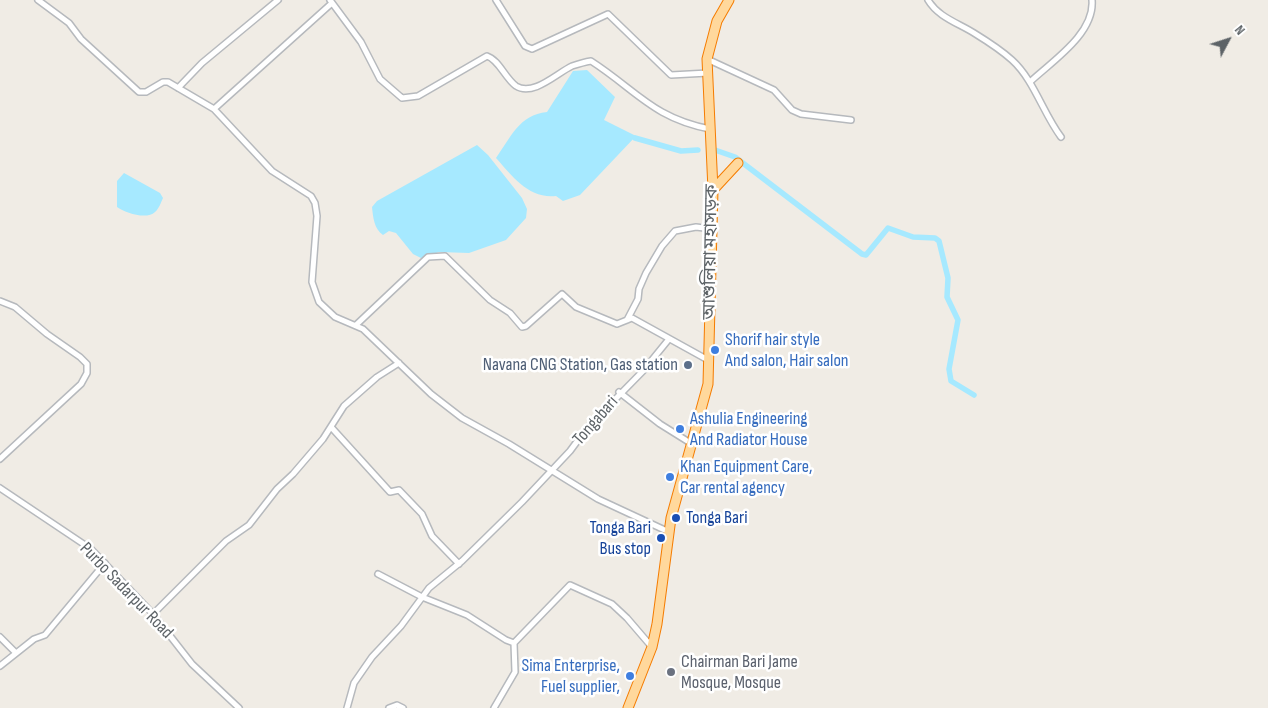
<!DOCTYPE html>
<meta charset="utf-8">
<style>
body{margin:0}
#map{position:relative;width:1268px;height:708px;overflow:hidden;background:#f0ece5;font-family:"Sofia Sans Condensed",sans-serif}
canvas{display:block}
.north{position:absolute;left:1203px;top:15px;width:50px;height:50px;-webkit-text-stroke:4px #fff;paint-order:stroke;rotate:50deg;font-size:14px;font-weight:700;line-height:20px;text-align:center;color:#5d6367}
.north::after{content:'';display:block;margin:auto;width:18px;height:22px;background:#5d6367;clip-path:polygon(50% 0,100% 100%,50% 72%,0 100%)}
</style>
<div id="map">
<canvas width="1268" height="708"></canvas>
<div class="north">N</div>
</div>
<script>
const ctx = document.querySelector('canvas').getContext('2d');
ctx.lineJoin = 'round';
function paint(path, color) { ctx.fillStyle = color; ctx.fill(path, 'evenodd'); }
function stroke(path, color, width, dash) { ctx.strokeStyle = color; ctx.lineWidth = width; ctx.lineCap = dash ? 'butt' : 'round'; ctx.setLineDash(dash || []); ctx.stroke(path); }
function write(font, color, halo, rows, align = 'center') {
  ctx.font = font + ' "Sofia Sans Condensed","Noto Sans Bengali",sans-serif'; ctx.lineWidth = 5; ctx.setLineDash([]); ctx.textBaseline = 'middle'; ctx.strokeStyle = halo; ctx.fillStyle = color; for (const [text, x, y, turn = 0] of rows) {
    ctx.save(); ctx.translate(x, y); ctx.rotate((+turn || 0) * Math.PI / 180); ctx.textAlign = isNaN(turn) ? turn : align; if (halo) ctx.strokeText(text, 0, 0); ctx.fillText(text, 0, 0); ctx.restore();
  }
}
paint(new Path2D(`
 M587 70 615 97 604 120 636 136 580 195 563 201 556 196C529 199 513 177 496 158 511 137 519 115 547 112L573 71Z
 M477 145 488 155 522 198 527 209 526 218 506 240 469 253 439 252 421 258 413 254 396 233 389 231 383 235C374 229 373 217 372 207L377 201Z
 M124 173 160 193 163 198C161 202 159 209 155 212 147 220 125 213 117 207V181Z`), '#a6e9ff');
stroke(new Path2D(`
 M635 138 681 151 698 150
 M715 150 735 157 862 254 866 255 888 228 913 237 935 238 939 241 948 278 947 297 958 320 949 369 951 381 974 395`), '#a6e9ff', 5.5);
const minor = new Path2D(`
 M38 0 69 23 81 39 139 92H146L163 82H168L214 109 272 171 311 196 315 203 317 216 312 282 319 302 335 317 363 329 431 394 462 418 509 444 598 499 669 532
 M330 0 361 42 380 79 402 98 418 96 487 56C499 60 505 78 516 86 533 97 557 73 572 66 578 64 585 62 591 61 636 90 653 118 710 129
 M496 0 525 46 532 49 608 14 671 75 708 73
 M928 0C938 17 958 23 974 33 987 41 1001 50 1012 60 1034 80 1043 113 1061 137
 M707 59 774 90 792 110 801 114 851 120
 M1030 82C1051 62 1095 34 1092 0
 M178 88 202 63 278 0
 M214 109 332 3
 M0 301 15 307 47 334 80 357 87 364V373L81 384 0 459
 M627 320 638 299 639 289 646 273 662 246 675 231 696 227 712 229
 M356 325 428 257 445 256 490 300 510 313 522 327 526 326 562 294 576 307 617 324 632 318 708 360
 M619 392 660 424 692 444
 M331 427 390 492 399 490 422 514 432 536 459 564
 M0 488 91 549 153 614 192 664 239 708
 M378 574 422 597 467 615 506 640 514 643
 M153 614 226 541 249 525 277 489 293 474 323 439 344 406 377 377 399 363
 M0 637 16 653
 M0 666 34 639 45 635 105 563
 M347 708 354 683 372 657 401 626 429 588 462 561 522 502 570 451 587 428 643 371 669 339
 M389 708 397 705 403 708
 M494 708 515 672 514 643 570 585 612 604 627 618 651 646`);
const trunk = new Path2D(`
 M713 190 738 163
 M628 708 652 647 657 624 671 518 708 384 713 190 707 59 717 21 729 0`);
stroke(minor, '#b6b9bd', 8);
stroke(trunk, '#f57c00', 11);
stroke(minor, '#fff', 5);
stroke(trunk, '#ffd89c', 9);
for (const [x, y, r, color] of [
 [715,350,5,"#3f7fe0"],
 [688,365,5,"#5c6f8a"],
 [680,429,5,"#3f7fe0"],
 [670,477,5,"#3f7fe0"],
 [676,518,5,"#1a4fb4"],
 [661,538,5,"#1a4fb4"],
 [671,672,5,"#6b7280"],
 [630,676,5,"#3f7fe0"]
]) { const dot = new Path2D(); dot.arc(x, y, r, 0, 2 * Math.PI); ctx.fillStyle = color; ctx.fill(dot); stroke(dot, '#fff', 2); }
write('18px', '#5d6367', '#fff', [
 ["আশুলিয়া মহাসড়ক",711,252,-89],
 ["Tongabari",596,421,-49],
 ["Purbo Sadarpur Road",126,591,46]
]);
write('18px', '#366cbe', '#fff', [
 ["Shorif hair style",725,340],
 ["And salon, Hair salon",725,361],
 ["Ashulia Engineering",690,419],
 ["And Radiator House",690,440],
 ["Khan Equipment Care,",680,467],
 ["Car rental agency",680,488],
 ["Sima Enterprise,",620,666,"right"],
 ["Fuel supplier,",620,687,"right"]
], 'left');
write('18px', '#4e5e75', '#fff', [
 ["Navana CNG Station, Gas station",678,365]
], 'right');
write('18px', '#164399', '#fff', [
 ["Tonga Bari",686,518],
 ["Tonga Bari",651,528,"right"],
 ["Bus stop",651,549,"right"]
], 'left');
write('18px', '#5b616d', '#fff', [
 ["Chairman Bari Jame",681,662],
 ["Mosque, Mosque",681,683]
], 'left');
</script>
